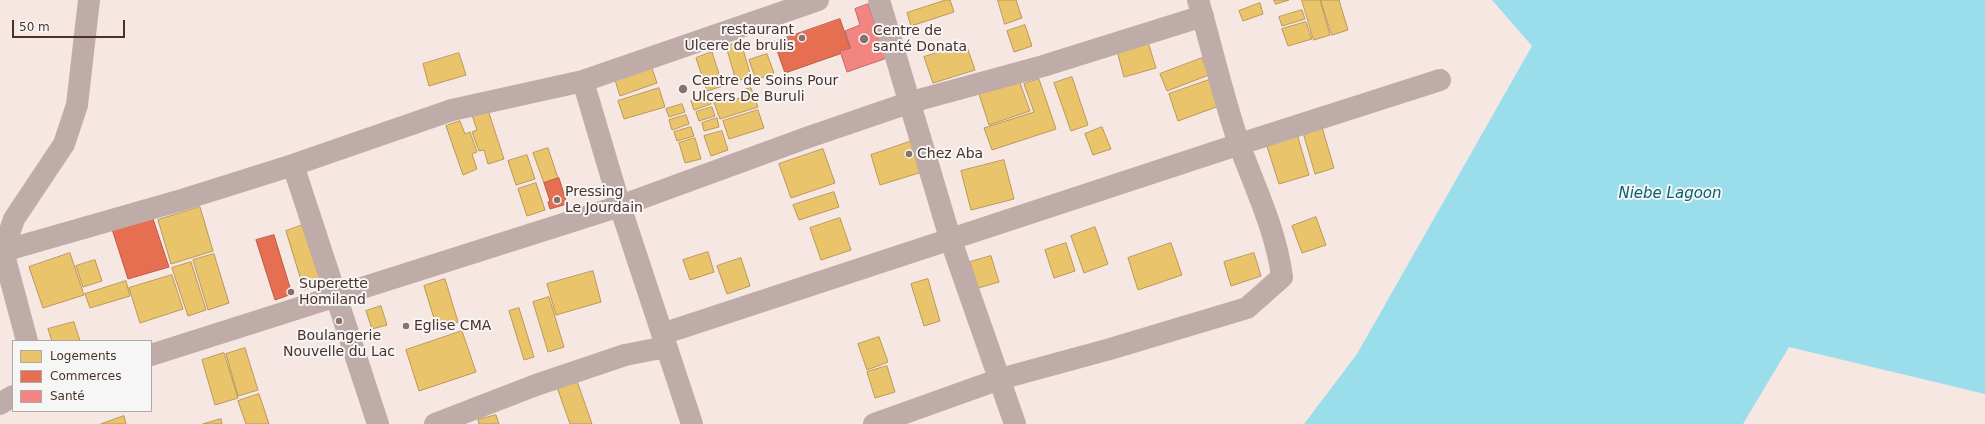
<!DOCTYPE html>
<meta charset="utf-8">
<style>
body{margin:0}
#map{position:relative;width:1985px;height:424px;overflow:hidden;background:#f6e7e3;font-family:"DejaVu Sans",sans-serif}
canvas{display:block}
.legend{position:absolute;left:12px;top:340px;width:140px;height:72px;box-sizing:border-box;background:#f6f6f6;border:1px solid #b2a7a4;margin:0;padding:5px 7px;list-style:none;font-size:12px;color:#4b312a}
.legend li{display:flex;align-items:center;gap:8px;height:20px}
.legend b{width:20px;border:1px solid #b2a7a4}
.scale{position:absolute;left:12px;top:20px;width:113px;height:18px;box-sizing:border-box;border:2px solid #4b312a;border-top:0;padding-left:5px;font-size:12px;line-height:14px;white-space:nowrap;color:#4b312a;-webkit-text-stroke:3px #f6f6f6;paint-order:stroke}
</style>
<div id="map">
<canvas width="1985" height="424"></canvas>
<ul class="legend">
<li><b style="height:11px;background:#e9c46a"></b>Logements</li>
<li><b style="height:11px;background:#e76f51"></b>Commerces</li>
<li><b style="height:11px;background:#f28482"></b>Santé</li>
</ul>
<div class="scale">50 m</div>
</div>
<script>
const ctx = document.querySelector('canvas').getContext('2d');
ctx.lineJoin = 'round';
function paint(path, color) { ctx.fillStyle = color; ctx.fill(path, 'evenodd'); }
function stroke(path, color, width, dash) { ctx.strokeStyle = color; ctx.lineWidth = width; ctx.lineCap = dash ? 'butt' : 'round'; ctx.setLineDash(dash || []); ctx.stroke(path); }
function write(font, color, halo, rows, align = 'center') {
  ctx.font = font + ' "DejaVu Sans",sans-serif'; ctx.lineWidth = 4; ctx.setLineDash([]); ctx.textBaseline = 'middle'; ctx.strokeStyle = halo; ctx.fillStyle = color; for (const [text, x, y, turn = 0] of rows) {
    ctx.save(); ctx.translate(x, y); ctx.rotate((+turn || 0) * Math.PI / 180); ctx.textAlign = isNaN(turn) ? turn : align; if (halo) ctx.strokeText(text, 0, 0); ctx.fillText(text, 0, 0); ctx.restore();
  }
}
paint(new Path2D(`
 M1492 0H1985V394L1789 347 1743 424H1304L1357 354 1532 46Z`), '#9adeec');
const homes = new Path2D(`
 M946 0H950L954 12 911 26 907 13Z
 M998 0H1016L1022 18 1005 24Z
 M1274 0H1289L1276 4Z
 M1302 0H1320L1330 35 1314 40Z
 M1321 0H1339L1348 30 1332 35Z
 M1260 3 1263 14 1243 21 1239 11Z
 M1302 10 1305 19 1282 26 1279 17Z
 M1306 22 1312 39 1288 46 1282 29Z
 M1025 25 1032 46 1014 52 1007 31Z
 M741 42 751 77 736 81 726 46Z
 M1148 42 1156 68 1124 77 1117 51Z
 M966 44 975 70 933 83 924 57Z
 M712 52 723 86 707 91 696 58Z
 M459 53 466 75 429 86 423 64Z
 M767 54 774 73 756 80 749 60Z
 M1202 58 1209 75 1167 91 1160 74Z
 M652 68 657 83 620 96 615 80Z
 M1072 77 1088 125 1071 131 1054 83Z
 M1039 79 1056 129 992 150 984 128 1034 112 1024 84Z
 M1019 80 1030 111 989 125 979 94Z
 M1209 80 1219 106 1178 121 1169 94Z
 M659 88 665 107 624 119 618 101Z
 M751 88 758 107 720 119 713 100 726 96 728 102 743 97 741 91Z
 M709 95 711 104 694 110 691 101Z
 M682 104 685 112 669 117 666 109Z
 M712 107 715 116 699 121 696 112Z
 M488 110 504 159 488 164 484 150 479 151 472 132 477 130 472 115Z
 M758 110 764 128 729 139 723 121Z
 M686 115 689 124 672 130 669 120Z
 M717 118 719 127 704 131 702 123Z
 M460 121 465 134 470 132 477 152 472 154 477 169 463 175 446 126Z
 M1321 124 1334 168 1315 174 1302 129Z
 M691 127 694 136 677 141 674 132Z
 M1102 127 1111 149 1093 155 1085 134Z
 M1295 127 1309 175 1279 184 1264 137Z
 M722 131 728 150 711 156 704 136Z
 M695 138 701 159 685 163 679 143Z
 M912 141 922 172 880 185 871 155Z
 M548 148 558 178 544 183 533 153Z
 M823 149 835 183 791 198 779 164Z
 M527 155 535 179 516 185 508 161Z
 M1004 160 1014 199 971 210 961 171Z
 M536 183 545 210 527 216 518 189Z
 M834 192 839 207 799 220 793 205Z
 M200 207 213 251 171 264 158 220Z
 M1316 217 1326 245 1302 253 1292 226Z
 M840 218 851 250 821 260 810 228Z
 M303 225 322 284 304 290 286 231Z
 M1095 227 1108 264 1084 273 1071 236Z
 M1066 243 1075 271 1054 278 1045 250Z
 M1171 243 1182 275 1138 290 1128 258Z
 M708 252 714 272 690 280 683 260Z
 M70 253 84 295 43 308 29 267Z
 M1254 253 1261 276 1231 286 1224 262Z
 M214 254 229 303 208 310 193 260Z
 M991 256 999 282 978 288 970 262Z
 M741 258 750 286 727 294 717 266Z
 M95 260 102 281 83 287 76 266Z
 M191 262 206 310 188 316 172 268Z
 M593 271 601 302 556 315 547 284Z
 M172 275 183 309 140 323 129 288Z
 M445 279 458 322 437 328 424 286Z
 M928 279 940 321 924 326 911 284Z
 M126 281 130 296 90 308 85 294Z
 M549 297 564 347 548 352 533 302Z
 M381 306 387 325 372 329 366 311Z
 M519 308 534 357 524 360 509 311Z
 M74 322 80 341H52L48 329Z
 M462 331 476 372 419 391 406 350Z
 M879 337 888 362 867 370 858 344Z
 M245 348 258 390 238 396 226 354Z
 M224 353 238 398 215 405 202 360Z
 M887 366 895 392 875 398 867 372Z
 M577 381 592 424H570L557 387Z
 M259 394 269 424H246L238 401Z
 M496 415 499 424H479L478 420Z
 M124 416 126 424H101Z
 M221 419 222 424H203Z`);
paint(homes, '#e9c46a');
stroke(homes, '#ba9857', 1);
const shops = new Path2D(`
 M840 19 851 50 785 73 774 42Z
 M559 178 567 204 550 209 548 202 550 201 544 183Z
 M152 216 169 267 128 279 112 229Z
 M274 235 292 294 275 300 256 240Z`);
paint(shops, '#e76f51');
stroke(shops, '#b85c45', 1);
const health = new Path2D(`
 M868 4 887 58 847 72 840 51 851 48 845 31 860 25 855 9Z`);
paint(health, '#f28482');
stroke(health, '#c06b68', 1);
stroke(new Path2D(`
 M879 0 950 238 1015 424
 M583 81 620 206 692 424
 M293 165 378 424
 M0 252 185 199 293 165 452 110 583 81 818 0
 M662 334 1240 144 1440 80
 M27 341 3 251 14 219 64 144 77 105 89 0
 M151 355 620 206 806 138 911 102 1043 66 1203 16
 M0 404 13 396
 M435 424 536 385 625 355 666 347
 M874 424 1000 379 1110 349 1247 308 1282 277C1276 230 1255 188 1239 144 1223 97 1212 48 1198 0`), '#bfaca8', 22);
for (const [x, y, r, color] of [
 [802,38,4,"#87716b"],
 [864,39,5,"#87716b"],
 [683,89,5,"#87716b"],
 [909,154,4,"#87716b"],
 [557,200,4,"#87716b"],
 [291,292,4,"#87716b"],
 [339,321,4,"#87716b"],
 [406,326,4,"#87716b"]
]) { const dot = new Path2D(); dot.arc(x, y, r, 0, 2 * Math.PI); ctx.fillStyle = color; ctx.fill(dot); stroke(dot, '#f6f6f6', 1.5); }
write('14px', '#4b312a', '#f6f6f6', [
 ["restaurant",794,30,"right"],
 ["Ulcere de brulis",794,46,"right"],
 ["Centre de",873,31],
 ["santé Donata",873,47],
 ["Centre de Soins Pour",692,81],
 ["Ulcers De Buruli",692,97],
 ["Chez Aba",917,154],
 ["Pressing",565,192],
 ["Le Jourdain",565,208],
 ["Superette",299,284],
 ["Homiland",299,300],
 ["Eglise CMA",414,326],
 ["Boulangerie",339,336,"center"],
 ["Nouvelle du Lac",339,352,"center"]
], 'left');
write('italic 15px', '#056170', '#f6f6f6', [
 ["Niebe Lagoon",1670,194]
]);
</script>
